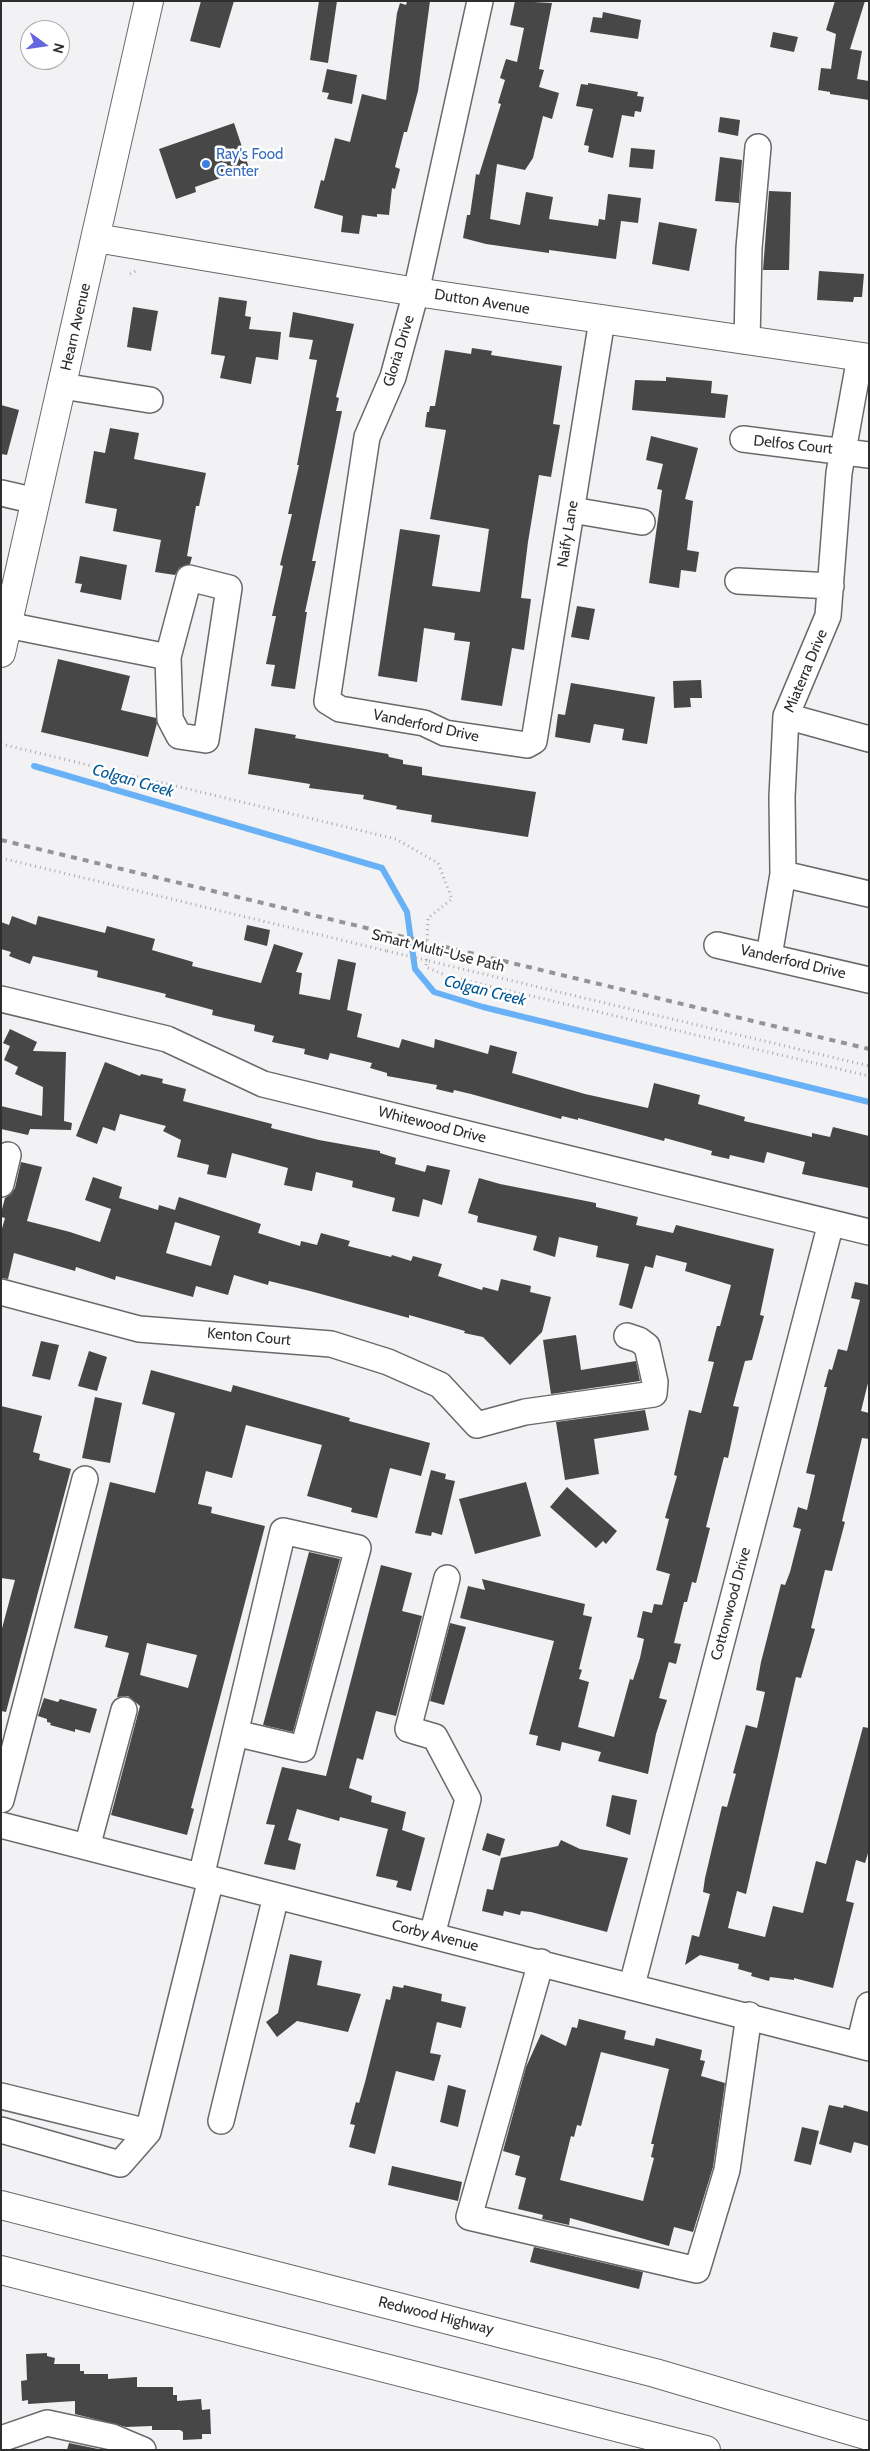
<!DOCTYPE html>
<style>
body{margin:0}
#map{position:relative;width:870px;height:2451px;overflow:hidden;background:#f2f2f4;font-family:Cabin,sans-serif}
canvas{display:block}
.frame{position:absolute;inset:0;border:2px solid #2e2e2f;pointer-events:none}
.north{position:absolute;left:20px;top:20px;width:50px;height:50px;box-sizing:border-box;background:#fff;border:1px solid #ababac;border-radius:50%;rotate:104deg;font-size:14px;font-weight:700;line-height:20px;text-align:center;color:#2e2e2f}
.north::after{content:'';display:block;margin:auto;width:18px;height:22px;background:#6466df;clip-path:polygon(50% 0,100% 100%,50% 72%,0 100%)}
</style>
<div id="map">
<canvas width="870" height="2451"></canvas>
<div class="frame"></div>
<div class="north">N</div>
</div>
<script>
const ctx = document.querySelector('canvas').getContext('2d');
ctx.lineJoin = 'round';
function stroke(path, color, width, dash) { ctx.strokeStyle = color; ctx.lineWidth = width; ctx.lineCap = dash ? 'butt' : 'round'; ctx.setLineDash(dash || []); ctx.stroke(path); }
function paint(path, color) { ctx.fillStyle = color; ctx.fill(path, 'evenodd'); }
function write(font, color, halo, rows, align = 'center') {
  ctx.font = font + ' Cabin,sans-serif'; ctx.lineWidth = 5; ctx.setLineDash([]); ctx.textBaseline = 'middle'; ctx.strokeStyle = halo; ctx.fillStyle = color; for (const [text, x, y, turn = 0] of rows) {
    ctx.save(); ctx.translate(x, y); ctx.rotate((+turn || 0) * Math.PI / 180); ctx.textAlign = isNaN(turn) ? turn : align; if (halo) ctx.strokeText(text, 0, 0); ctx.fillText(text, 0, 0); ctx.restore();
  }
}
stroke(new Path2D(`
 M34 766 382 868 407 912 415 969 434 992 483 1007 869 1102`), '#69b1f6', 6);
paint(new Path2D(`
 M201 1H234L220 48 190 41Z
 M319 1H337L328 63 310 60Z
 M407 1H430L418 91 407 132H404L395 167 400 169 395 189 392 188 389 215 377 214V217L362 215 359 234 341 232 343 216 314 208 321 180 324 181 335 138 350 142 362 94 386 100 397 13 400 3 406 5Z
 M515 1 552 3 539 69 544 70 539 87 559 93 552 119 543 116 533 158 525 170 497 164 490 219 520 225 526 192 553 197 549 219 598 226 599 219 605 220 608 194 641 198 638 223 621 221 616 259 549 250V253L486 244 463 238 467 215H470L476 174 479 175 501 104 498 103 505 80 500 78 506 59 517 62 524 28 510 25Z
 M835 1H865L850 49 862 51 857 79 869 81V100L830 94V92L818 90 821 68 831 69 836 34 826 30Z
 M603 12 641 20 638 39 590 32 593 17 602 18Z
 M773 32 798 37 794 52 770 47Z
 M327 69 357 75 352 104 327 99 329 93 322 92Z
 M588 83 638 92 637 96 644 97 641 112 635 111 634 117 622 115 613 158 588 152 589 146 584 145 593 109 576 106 581 84 588 85Z
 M720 117 740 120 738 136 718 132Z
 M234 123 249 168 195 187 196 192 176 199 159 149Z
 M631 148 655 150 653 169 629 167Z
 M720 157 742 160 739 203 715 201Z
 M769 191 791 192 789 270H763Z
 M659 222 697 229 689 271 652 264Z
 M819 271 864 274 862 297H854L853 302 817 300Z
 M219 297 247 301 245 316 251 317 249 329 281 332 278 360 256 357 251 384 220 378 225 356 211 354Z
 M133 307 158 311 151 351 127 347Z
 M293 312 354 324 336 397 339 398 336 411H342L312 561H316L305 612H307L295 689 271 686 275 665 266 664 276 616H272L283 566 280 565 292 514H288L299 465H297L317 360 309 359 313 340 289 337Z
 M472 348 492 351 491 355 562 366 553 424 560 425 551 477 539 475 528 542 521 598 531 599 524 650 512 648 502 706 461 700 470 642 454 640 455 633 424 628 417 682 378 676 400 529 440 535 432 586 480 592 489 529 430 519 446 430 425 427 427 412H429L430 406H435L445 350 471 354Z
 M666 377 712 381 711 393 728 395 725 418 632 410 635 380 666 381Z
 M1 405 19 410 7 455 1 454Z
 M110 428 139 433 134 459 206 473 199 506H196L187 556 192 557 190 564 179 568 175 575 155 572 161 540 113 531 117 509 85 503 94 451 105 453Z
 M651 436 698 448 685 499 693 501 687 550 699 552 696 572 681 570 679 588 649 583 662 490 657 489 663 464 646 460Z
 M80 556 127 565 121 600 80 592 82 584 75 583Z
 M577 606 595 609 589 640 571 637Z
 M58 659 130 676 121 710 156 718 157 723 148 757 41 732Z
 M701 680 702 698H690L691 707 674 708 673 681Z
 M571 683 655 697 647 744 622 740 624 729 594 724 590 743 555 737 558 714 565 715Z
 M255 728 296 735 295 738 388 754 389 757 403 760V764L422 767V775L536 792 528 837 431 822 432 815 396 809 397 806 363 799 364 795 309 788 310 784 248 774Z
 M12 916 36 925 38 916 105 933 107 926 155 939 152 950 193 962 192 966 261 983 274 944 303 953 296 972 302 973 299 994 330 1000 338 959 356 963 347 1010 362 1014 357 1037 399 1048 402 1039 434 1048 435 1039 488 1054 490 1045 517 1052 512 1073 585 1094 648 1108 654 1083 700 1095 698 1104 745 1117 744 1121 812 1137V1133L830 1137 833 1127 869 1136V1188L802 1174 805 1162 767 1152 764 1163 730 1155 729 1159 711 1155 712 1151 665 1138 664 1141 578 1118V1120L562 1116 561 1119 471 1094 454 1090 453 1093 436 1089 437 1085 387 1076V1073L370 1068 372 1063 330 1053 328 1060 304 1054 305 1049 272 1042 274 1036 254 1031 255 1025 212 1015 213 1010 165 997 166 994 97 977 98 971 33 956 30 964 9 956 11 952 1 949V922L9 925Z
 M247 925 270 930 267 946 244 940Z
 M10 1029 37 1042 33 1051 66 1052 64 1121 72 1123 71 1130 30 1129 28 1135 1 1129V1106L42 1116 43 1087 15 1074 18 1067 4 1060 10 1046 3 1043Z
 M105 1062 140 1076 141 1074 163 1079 162 1083 186 1089 183 1101 272 1124 271 1128 319 1140 380 1151V1153L396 1158 395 1164 425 1172 427 1165 450 1170 442 1205 423 1199 419 1217 392 1211 395 1198 352 1187 353 1181 316 1172 312 1191 284 1185 288 1168 232 1153 226 1178 207 1174 209 1165 177 1157 181 1140 163 1131 166 1126 120 1114 115 1131 103 1127 97 1144 76 1136Z
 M21 1162 42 1167 27 1221 70 1232 100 1242 111 1209 85 1200 93 1177 122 1187 119 1198 158 1210 159 1205 175 1210 179 1197 261 1224 258 1233 300 1246 301 1241 317 1245 321 1233 350 1241 348 1246 391 1257 392 1255 411 1261 413 1256 442 1264 438 1276 482 1290 483 1287 498 1291 501 1279 531 1286 530 1292 551 1297 542 1332 510 1365 483 1337 464 1333 465 1331 409 1315V1318L310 1291 269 1281 268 1285 234 1275 228 1295 196 1286 193 1297 116 1276 115 1280 76 1267 75 1271 14 1253 8 1279 1 1278V1232L5 1218 1 1217V1213L5 1198 11 1194 15 1188ZM175 1222 220 1236 211 1266 166 1253Z
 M479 1178 500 1184 596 1203V1207L638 1217 636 1225 673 1233 676 1225 774 1249 760 1315 764 1316 752 1360 745 1361 733 1406 739 1407 728 1458 724 1457 706 1527 710 1528 696 1583 692 1582 687 1602H684L674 1643 681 1644 676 1664 669 1662 659 1698 667 1700 656 1734 648 1774 598 1761 601 1752 562 1742 560 1751 536 1745 538 1736 529 1734 554 1641 460 1618 468 1586 485 1590 482 1579 585 1604 583 1615 592 1617 579 1669 582 1670 579 1679 589 1682 578 1727 614 1737 630 1679 633 1680 640 1658 644 1639 637 1637 643 1611 652 1613 654 1604 662 1605 670 1574 656 1570 669 1519 665 1518 677 1476 674 1475 689 1410 701 1413 714 1362 708 1361 717 1326H720L731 1285 685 1271 687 1263 656 1255 653 1268 645 1266 632 1309 619 1305 629 1264 596 1257 598 1246 559 1237 555 1257 533 1250 537 1236 477 1222 478 1216 468 1213Z
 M855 1282 869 1285V1379L861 1411 869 1413V1439L862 1438 842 1521 845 1522 832 1571 825 1570 811 1628 815 1629 801 1678 796 1677 746 1894 737 1891 728 1928 765 1937 773 1906 803 1913 816 1861 826 1864 863 1727 869 1728V1850L865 1863 856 1860 846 1901 854 1903 833 1988 794 1978V1980L770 1977 769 1981 751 1976 752 1973 738 1969 739 1964 700 1955 685 1965 692 1935 699 1937 710 1894 703 1892 705 1878 722 1806 727 1807 736 1774 733 1773 746 1725 757 1728 765 1692 756 1690 761 1662 781 1584 785 1585 790 1572 801 1529 793 1527 798 1507 807 1510 815 1475 806 1473 827 1387H824L829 1369 832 1370 838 1349 847 1351 860 1300 851 1298Z
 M576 1335 581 1370 636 1361 640 1381 551 1394 543 1340Z
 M41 1341 59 1345 50 1380 32 1376Z
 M89 1351 107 1357 97 1391 78 1386Z
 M151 1370 231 1392 233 1385 350 1418 349 1421 430 1443 421 1476 390 1468 377 1518 351 1512 352 1508 307 1496 322 1445 246 1425 232 1478 206 1471 198 1504 212 1507 211 1513 265 1526 191 1808 194 1809 187 1835 111 1815 140 1706 128 1696 117 1697 129 1653 105 1647 108 1636 74 1628 110 1482 155 1493 175 1413 142 1404ZM147 1643 197 1655 188 1688 140 1675Z
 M95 1397 122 1403 110 1463 82 1458Z
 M1 1406 42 1416 33 1452 40 1454 39 1460 71 1469 6 1712 1 1711V1632L15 1580 1 1578Z
 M645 1410 649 1430 594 1439 599 1474 565 1480 556 1422Z
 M431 1470 446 1474 445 1479 455 1481 442 1535 432 1532 431 1536 415 1533Z
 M526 1482 541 1536 475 1554 459 1499Z
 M567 1487 617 1531 606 1544 603 1541 596 1548 550 1507Z
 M309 1552 340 1559 293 1732 263 1725Z
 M381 1565 412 1573 402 1611 422 1616 396 1716 376 1711 363 1760 357 1758 349 1788 372 1796 371 1802 406 1812 402 1830 425 1838 411 1891 396 1887 398 1881 376 1876 388 1829 340 1817 339 1821 297 1809 288 1840 301 1844 295 1870 264 1864 275 1825 266 1824 282 1767 326 1776Z
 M450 1623 466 1627 444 1705 430 1701Z
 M44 1698 58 1702 60 1699 97 1709 90 1733 75 1729V1732L50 1725 51 1723 47 1722V1719L38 1716Z
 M612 1795 637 1800 630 1835 606 1826Z
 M487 1833 505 1839 500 1856 482 1850Z
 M561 1840 580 1849 628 1858 607 1932 531 1912 521 1911 520 1915 504 1911 503 1916 482 1911 487 1889 493 1890 501 1858 558 1846Z
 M290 1954 322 1961 317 1985 361 1994 348 2032 297 2021 277 2037 266 2022 278 2013Z
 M404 1985 442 1994 441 2001 466 2007 461 2028 437 2022 430 2053 441 2055 434 2081 396 2071 375 2154 349 2147 355 2125 350 2124 356 2102 359 2103 365 2082 386 1999 390 2000 393 1986 403 1988Z
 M579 2019 626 2031 624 2039 654 2046 656 2038 702 2050 700 2060 705 2061 701 2076 725 2083 713 2167 693 2232 674 2227 669 2246 570 2218 569 2225 542 2219 543 2215 518 2209 526 2178 515 2175 520 2156 503 2151 526 2067 541 2034 566 2046 572 2027 577 2028ZM601 2052 669 2069 651 2144H654L651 2157 654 2158 643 2201 560 2180 571 2136 574 2137 577 2125 581 2126Z
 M448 2085 466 2090 458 2127 440 2122Z
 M829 2105 843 2108 844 2105 869 2112V2146L854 2142 851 2153 819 2144Z
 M802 2127 819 2131 811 2165 794 2161Z
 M392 2166 462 2182 458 2201 388 2185Z
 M534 2247 643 2272 639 2289 530 2262Z
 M47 2353V2356L55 2358 54 2364H80V2371H84V2374H108V2379L137 2377V2387H173V2395H177V2401L201 2399 202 2410 210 2409 211 2434H202V2439L183 2440V2432L180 2430H152V2426L126 2427 75 2414V2401L28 2404V2400L22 2401 21 2381 27 2380 26 2354Z
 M69 2443 103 2450H67Z`), '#474748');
const minor = new Path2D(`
 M480 1 416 292 393 377 367 437 327 701 340 709 424 723 445 733 527 745 534 741 602 320
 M747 341 749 248 758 147
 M62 386 150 400
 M743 439 869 455
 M1 493 36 501
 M572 510 642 522
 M738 581 831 586
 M7 625 168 657 189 578 229 588 206 740 179 736 170 719 168 657
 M786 716 869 739
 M783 874 869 894
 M717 945 869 980
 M769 956 783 874 782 797 786 716 828 616 839 473 860 357
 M1 999 167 1039 263 1084 869 1232
 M1 1184 8 1155
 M1 1292 139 1329 331 1344 388 1362 440 1385 477 1425 525 1412 654 1394 655 1382 647 1346 639 1340 627 1336
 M1 1800 85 1479
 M1 1825 869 2048
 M87 1847 124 1710
 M201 1877 283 1531 358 1548 303 1749 235 1733
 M432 1935 468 1799 435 1737 408 1729 447 1578
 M541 1962 469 2217 697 2270 727 2170 749 2015
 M632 1985 831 1223
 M859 2045 869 2005
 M1 2096 148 2132 211 1879
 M221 2121 276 1896
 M1 2130 120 2164 148 2132
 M1 2439 47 2423 112 2437 143 2450`);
const major = new Path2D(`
 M96 238 416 292 869 358
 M1 653 149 1`);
const highway = new Path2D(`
 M1 2205 655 2373 869 2436
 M1 2270 706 2450`);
stroke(minor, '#68696a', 28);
stroke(major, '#68696a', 30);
stroke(highway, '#68696a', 30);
stroke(new Path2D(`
 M130 274 138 270
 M1 744 396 839 438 863 452 899 428 918 426 967 447 976 869 1076
 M1 858 387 951
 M429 961 869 1066`), '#aaaaab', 3, [1, 4]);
stroke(minor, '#fff', 25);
stroke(major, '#fff', 28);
stroke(highway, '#fff', 28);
stroke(new Path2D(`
 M1 840 869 1049`), '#949496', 4, [6, 6]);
stroke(new Path2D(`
 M387 951 429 961`), '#aaaaab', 3, [1, 4]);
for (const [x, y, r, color] of [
 [206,164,5,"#3f7fe0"]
]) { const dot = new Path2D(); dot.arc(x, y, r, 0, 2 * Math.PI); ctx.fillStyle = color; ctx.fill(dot); stroke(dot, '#fff', 2); }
write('15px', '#366cbe', '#fff', [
 ["Ray's Food",216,155],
 ["Center",216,172]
], 'left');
write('15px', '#2e2e2f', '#fff', [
 ["Dutton Avenue",482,302,9],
 ["Hearn Avenue",76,327,-77],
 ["Gloria Drive",399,351,-73],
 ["Delfos Court",793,445,6],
 ["Naify Lane",568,534,-81],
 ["Miaterra Drive",806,671,-67],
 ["Vanderford Drive",426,726,12],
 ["Smart Multi-Use Path",438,951,14],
 ["Vanderford Drive",793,962,13],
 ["Whitewood Drive",432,1125,14],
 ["Kenton Court",249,1337,5],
 ["Cottonwood Drive",731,1604,-75],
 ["Corby Avenue",435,1936,14],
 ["Redwood Highway",436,2316,14]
]);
write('italic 16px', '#015896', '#fff', [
 ["Colgan Creek",133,781,16],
 ["Colgan Creek",485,991,14]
]);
</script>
